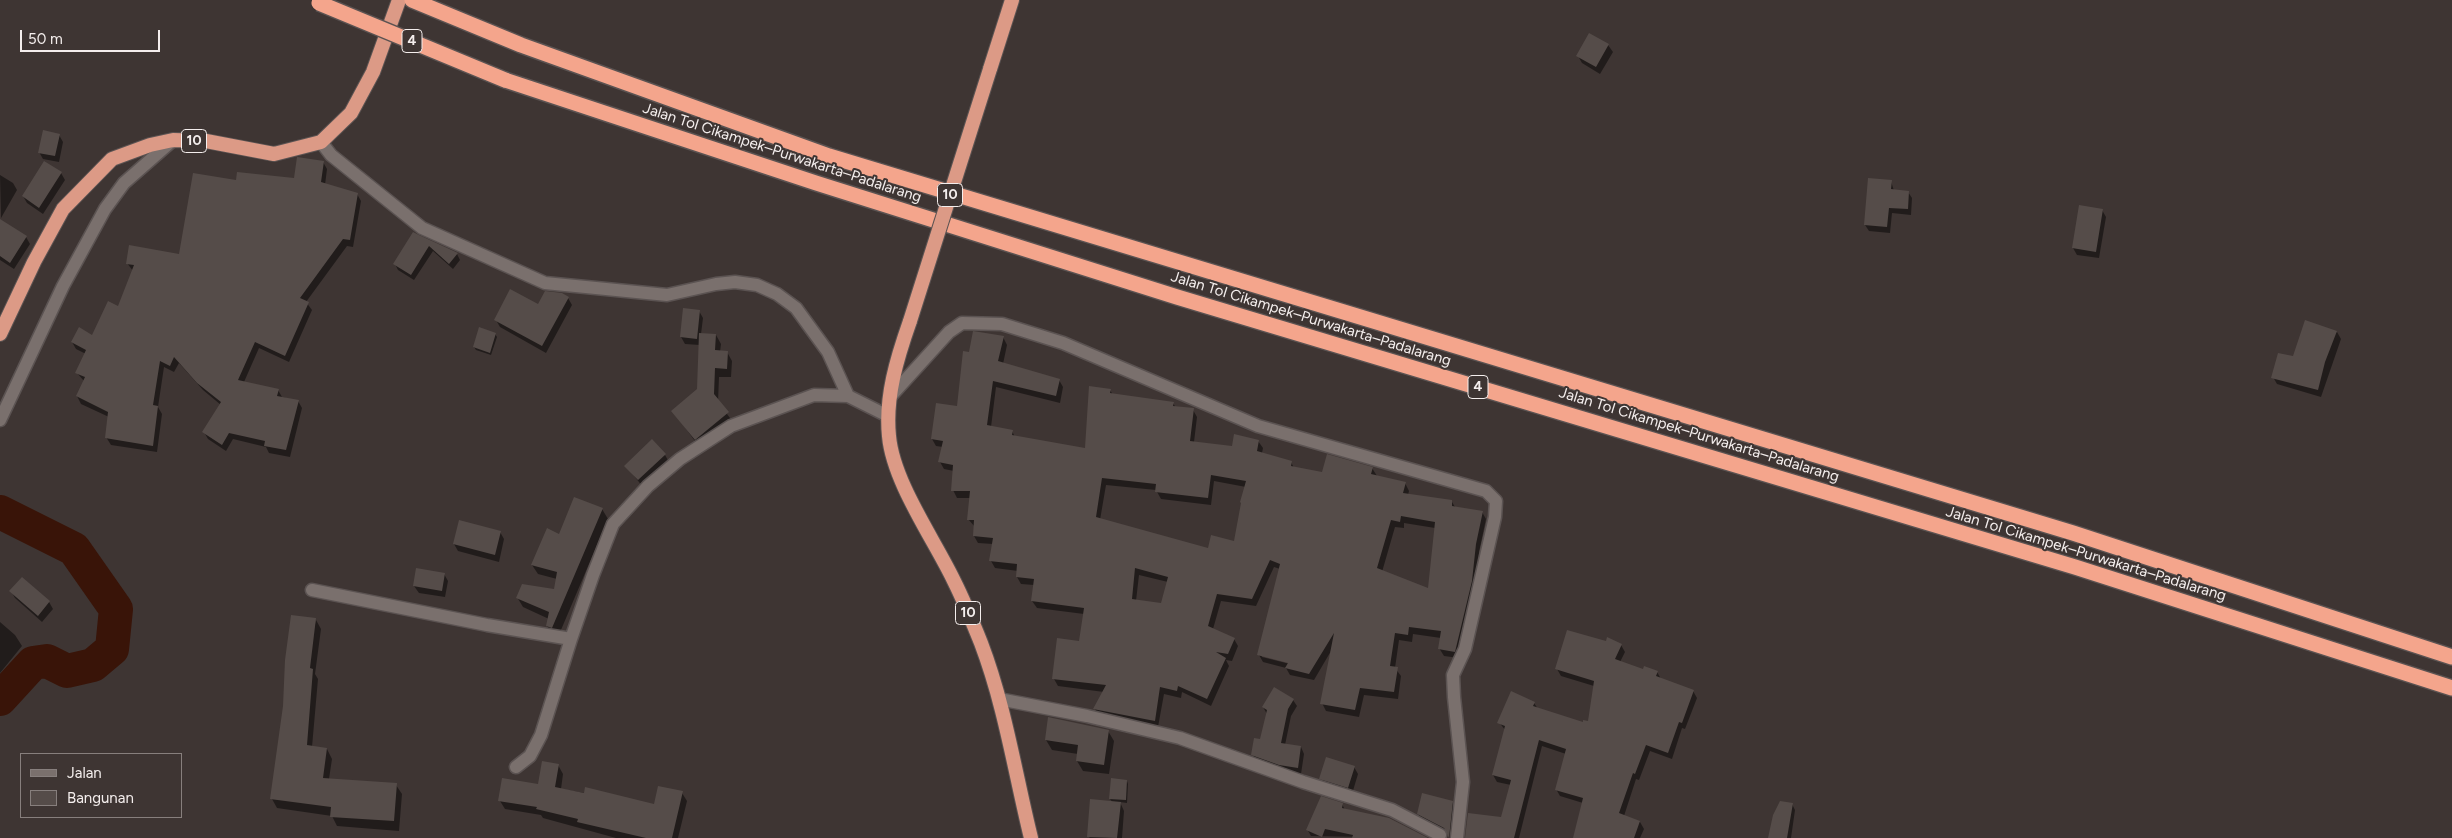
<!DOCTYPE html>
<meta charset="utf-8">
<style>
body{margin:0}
#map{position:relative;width:2452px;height:838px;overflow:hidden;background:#3e3533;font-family:Figtree,sans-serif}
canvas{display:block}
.legend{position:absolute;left:20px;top:753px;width:162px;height:65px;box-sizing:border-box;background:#3e3533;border:1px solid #877f7d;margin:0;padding:6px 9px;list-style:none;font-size:15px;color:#f4eeed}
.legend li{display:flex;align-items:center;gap:10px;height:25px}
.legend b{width:25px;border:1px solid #877f7d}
.scale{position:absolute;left:20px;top:30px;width:140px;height:22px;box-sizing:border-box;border:2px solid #f4eeed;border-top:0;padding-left:6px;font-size:15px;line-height:18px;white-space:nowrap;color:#f4eeed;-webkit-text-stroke:4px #3e3533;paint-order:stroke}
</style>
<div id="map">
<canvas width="2452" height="838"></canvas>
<ul class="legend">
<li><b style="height:6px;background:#7a706d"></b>Jalan</li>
<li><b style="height:14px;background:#554c49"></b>Bangunan</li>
</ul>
<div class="scale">50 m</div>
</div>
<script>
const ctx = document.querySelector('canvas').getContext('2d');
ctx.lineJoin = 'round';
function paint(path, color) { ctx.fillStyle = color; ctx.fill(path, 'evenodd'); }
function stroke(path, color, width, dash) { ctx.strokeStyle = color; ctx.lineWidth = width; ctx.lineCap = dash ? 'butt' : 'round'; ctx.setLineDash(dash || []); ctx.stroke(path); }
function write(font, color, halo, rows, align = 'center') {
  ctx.font = font + ' Figtree,sans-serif'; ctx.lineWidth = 4; ctx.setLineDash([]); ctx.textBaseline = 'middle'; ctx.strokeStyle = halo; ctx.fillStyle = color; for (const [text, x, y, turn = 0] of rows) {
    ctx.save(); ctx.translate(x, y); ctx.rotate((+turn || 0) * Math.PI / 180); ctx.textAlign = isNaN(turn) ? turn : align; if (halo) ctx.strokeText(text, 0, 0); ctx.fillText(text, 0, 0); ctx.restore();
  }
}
paint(new Path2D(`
 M1590 35 1608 45 1613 52 1600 74 1582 63 1578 56Z
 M59 135 63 142 59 162 43 159 39 152Z
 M323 162 327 169 325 185 357 194 361 201 353 247 347 246 306 302 312 310 289 362 259 348 244 382 278 390 282 397 298 401 302 408 290 457 269 453 266 447 233 439 226 451 208 439 204 432 221 405 203 390 179 363 174 372 164 367 158 407 162 414 157 452 111 445 106 437 109 417 81 404 77 396 84 381 77 373 86 354 76 349 72 342 93 337 118 308 133 271 127 263 180 255 237 182 295 179Z
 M61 173 65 180 43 214 27 203 23 196Z
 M0 175 13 183 17 190 1 218Z
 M1891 181 1894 191 1908 192 1912 198 1911 215 1892 213 1890 233 1869 231 1865 225Z
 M2102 210 2106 217 2099 258 2077 255 2073 248Z
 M413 234 457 254 460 260 453 269 433 251 414 280 398 270 395 264Z
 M0 236 26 237 30 244 14 269 0 260Z
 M568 298 572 305 546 353 500 327 496 320Z
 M699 311 703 318 701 334 716 335 721 344 720 352H727L732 361 731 377H719L718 402 733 422 700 448 673 411 698 390 700 345 685 344 681 337Z
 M2337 332 2341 339 2321 397 2277 384 2273 377 2293 358Z
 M495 334 497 337 491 355 476 350 474 347Z
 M1003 337 1007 345 1003 364 1059 380 1063 387 1060 403 996 387 991 427 1012 431 1015 437 1086 450 1110 390 1113 395 1173 403 1176 408 1193 410 1197 417 1194 442 1233 447 1258 441 1263 448 1262 453 1291 462 1294 468 1323 474 1372 468 1377 476 1405 483 1409 491 1408 495 1452 502 1455 507 1482 512 1486 519 1479 552 1476 589 1459 658 1444 656 1439 648 1441 638 1413 634 1412 642 1399 640 1395 668 1401 676 1398 699 1364 695 1359 717 1326 711 1322 703 1331 651 1314 680 1290 675 1286 668 1263 662 1259 655 1280 569 1274 567 1256 606 1221 601 1213 629 1234 639 1238 646 1232 661 1226 660 1229 666 1211 706 1182 692 1181 698 1164 694 1158 727 1099 716 1095 709 1104 692 1058 686 1054 679 1080 643 1084 614 1037 608 1032 601 1034 585 1021 584 1017 577 1018 571 995 568 991 561 993 544 978 543 974 536 975 527 968 519 970 498H957L953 490 954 471 944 469 940 462 943 447 936 446 932 439 958 408 969 354ZM1214 481 1246 487 1235 542 1209 549 1100 520 1106 485 1156 490 1161 499 1211 505ZM1404 523 1435 528 1429 590 1382 572 1395 527 1404 528ZM1139 575 1168 582 1162 604 1136 601ZM1262 655 1294 663V665L1262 657Z
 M665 455 669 462 643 487 626 466Z
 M602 509 608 519 558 637 553 635 547 626 549 619 523 607 517 597 555 590 557 579 538 574 532 565 560 536Z
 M500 532 504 539 499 562 458 551 454 544Z
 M444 574 448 581 445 597 419 593 414 586Z
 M11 591 49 602 53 609 42 622 15 598Z
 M316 620 321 629 315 674 318 679 312 747 327 749 332 759 329 779 396 785 402 794 399 831 337 826 332 816 277 808 272 799Z
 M0 622 15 635 22 646 0 673Z
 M1621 645 1625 652 1620 662 1644 671 1657 672 1661 679 1693 691 1697 698 1685 729 1682 728 1672 759 1650 751 1639 780 1636 779 1624 816 1640 822 1644 829 1640 838H1575L1583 803 1560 796 1556 789 1566 754 1542 746 1519 838H1466L1502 819 1511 785 1497 782 1493 775 1505 730 1499 722 1534 703 1538 709 1584 724 1589 723 1594 686 1561 676 1557 669Z
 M1274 688 1293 700 1297 706 1291 716 1285 745 1301 747 1304 754 1301 774 1283 771 1256 761 1253 755 1261 740 1267 714 1263 707Z
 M1108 731 1114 741 1109 774 1083 771 1077 761 1078 754 1052 750 1046 740Z
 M558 765 563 774 561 789 655 805 682 793 687 801 678 838H616L543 818 541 815 505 809 500 801 539 785Z
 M1354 767 1358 774 1352 794 1325 786 1321 778Z
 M1127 781 1128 784 1127 803 1120 802 1124 811 1122 838H1089L1113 803 1110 799Z
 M1452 802 1456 809 1453 838H1449L1448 835 1422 821 1418 814Z
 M1342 804 1345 810 1427 838 1311 836 1307 829Z
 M1792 804 1795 810 1791 838H1770Z`), '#0007');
stroke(new Path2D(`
 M0 512 74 549 116 609 112 649 93 665 67 671 47 661 33 663 0 699`), '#391408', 34);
paint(new Path2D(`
 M1589 33 1609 44 1596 67 1576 56Z
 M43 130 60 134 55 156 38 153Z
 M297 157 324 161 321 182 358 193 350 240 343 239 300 298 309 302 285 356 255 342 238 380 279 389 277 396 299 400 286 450 264 446 265 441 229 433 222 445 202 432 221 402 197 383 174 357 170 366 160 361 153 405 158 406 153 446 105 438 108 412 76 396 85 377 75 373 86 350 71 342 79 327 92 335 108 301 118 306 134 265 126 264 129 245 179 254 193 173 236 180 237 172 294 178Z
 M44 161 62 172 39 208 22 196Z
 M1868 178 1892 180 1891 189 1909 191 1908 209 1889 208 1887 227 1864 225Z
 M2079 205 2103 209 2096 252 2072 248Z
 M0 219 27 236 10 263 0 256Z
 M413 232 419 235 458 253 449 264 429 246 411 275 393 264Z
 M510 289 538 304 545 291 562 293 569 297 542 346 494 320Z
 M683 308 700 310 697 339 680 337Z
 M2305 320 2337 331 2325 362 2318 390 2271 378 2278 353 2293 356Z
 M479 327 496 333 490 353 473 347Z
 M973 331 1004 336 998 361 1060 379 1056 396 993 381 987 425 1013 430 1012 435 1085 448 1089 386 1111 389 1110 393 1174 402 1173 406 1194 408 1190 441 1232 446 1234 434 1259 440 1257 451 1292 461 1291 466 1322 472 1327 454 1373 467 1371 474 1406 482 1403 493 1452 500V506L1483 511 1476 544 1472 581 1455 652 1438 649 1441 631 1409 627 1408 635 1395 633 1390 666 1398 667 1394 692 1360 688 1355 710 1320 704 1334 633 1309 674 1285 668 1288 663 1257 655 1280 564 1270 560 1252 599 1217 594 1208 626 1235 638 1228 654 1216 652 1226 658 1207 699 1178 686 1177 691 1160 687 1155 721 1093 709 1106 685 1052 679 1057 638 1079 641 1084 608 1031 601 1034 579 1016 577 1017 564 989 561 993 538 973 536 974 520H967L970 491H951L953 465 938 462 943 441 931 439 936 403 957 406 963 351 969 352ZM1211 475 1246 481 1240 502 1241 503 1234 541 1211 535 1208 548 1096 517 1102 478 1156 484 1155 492 1208 498ZM1401 516 1435 522 1428 588 1377 568 1391 520 1400 522ZM1135 568 1168 577 1161 603 1132 599Z
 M699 333 716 334 715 350 728 351 727 369 715 368 714 394 729 412 695 440 671 411 697 389Z
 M652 439 666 454 638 480 624 466Z
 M574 497 603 508 552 628 546 626 549 612 516 598 522 584 554 589 557 572 531 565 547 528 559 534Z
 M459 520 501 531 495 555 453 544Z
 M416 568 445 573 442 591 413 586Z
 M22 577 50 601 38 616 9 591Z
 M291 615 316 618 310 668 313 669 307 745 327 748 323 778 397 783 394 821 330 817 331 807 270 799 283 706 285 660Z
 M1567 630 1606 641 1607 637 1622 644 1615 659 1643 669 1644 666 1658 671 1656 676 1694 690 1682 723 1679 722 1668 753 1646 745 1635 774 1633 773 1619 813 1640 821 1634 838H1573L1583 798 1555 790 1566 749 1539 740 1514 838H1465L1468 813 1501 817 1511 780 1492 775 1505 726 1497 723 1511 691 1535 702 1533 706 1583 722V720L1588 721 1594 681 1555 669Z
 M1274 687 1294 699 1288 709 1281 743 1301 746 1298 768 1279 765 1251 755 1254 738 1260 739 1267 710 1262 707Z
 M1048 717 1109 730 1104 765 1076 761 1078 745 1045 740Z
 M1326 757 1355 766 1348 788 1319 779Z
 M542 761 559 764 555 787 584 793 585 787 654 804 658 786 683 791 672 838H646L577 822 578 819 536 809 537 807 498 801 502 778 538 784Z
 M1111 778 1127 780 1126 800 1109 799Z
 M1422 793 1453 801 1449 838 1444 828 1417 814Z
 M1321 796 1343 803 1342 808 1389 818 1428 838H1352L1353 835 1325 829 1322 837 1306 830Z
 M1090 799 1121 802 1117 838 1087 837Z
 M1780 801 1793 803 1787 838H1768L1773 815Z`), '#554c49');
const minor = new Path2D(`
 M321 142 331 155 422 228 545 283 667 295 716 284 735 282 757 285 777 294 796 308 828 352 848 396
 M890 397 949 332 962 323 1002 324 1063 343 1258 426 1486 491 1496 501 1495 517 1465 649 1453 675 1454 697 1463 782 1457 838
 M0 420 63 286 105 209 124 183 173 140
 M312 590 487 625 571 639 593 575 613 524 648 486 680 459 731 426 814 395 848 396 888 416
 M999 699 1087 716 1180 738 1303 782 1392 810 1440 835
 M516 767 530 756 541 735 571 639`);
const trunk = new Path2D(`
 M990 69 1012 0
 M910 321C897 358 885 397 889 436 893 482 934 539 954 581 964 601 973 623 981 643 1005 706 1015 773 1031 838
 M0 334 34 262 63 209 112 159 150 145 173 140 206 141 274 154 321 142 351 113 373 72 399 0`);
const motorway = new Path2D(`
 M412 0 521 45 829 156 2073 533 2452 657
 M505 80 816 183 1177 297 2075 567 2452 688`);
stroke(minor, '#5b5352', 15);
stroke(trunk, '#5b5352', 16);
stroke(motorway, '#5b5352', 18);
stroke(minor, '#7a706d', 12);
stroke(trunk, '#dc9a86', 14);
stroke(motorway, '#f4a58c', 15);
const trunkBridge = new Path2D(`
 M910 321 990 69`);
const motorwayBridge = new Path2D(`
 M319 3 505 80`);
stroke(trunkBridge, '#5b5352', 16, []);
stroke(motorwayBridge, '#5b5352', 18, []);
stroke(trunkBridge, '#dc9a86', 14);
stroke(motorwayBridge, '#f4a58c', 15);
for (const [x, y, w] of [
 [412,41,20],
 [194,141,25],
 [950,195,25],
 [1478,387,20],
 [968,613,25]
]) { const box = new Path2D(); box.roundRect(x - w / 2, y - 11.5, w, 23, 4); ctx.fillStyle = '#3e3533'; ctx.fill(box); stroke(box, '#f4eeed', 1); }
write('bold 14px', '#f4eeed', null, [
 ["4",412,41],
 ["10",194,141],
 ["10",950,195],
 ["4",1478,387],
 ["10",968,613]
]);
write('15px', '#f4eeed', '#3e3533', [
 ["Jalan Tol Cikampek–Purwakarta–Padalarang",782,153,18],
 ["Jalan Tol Cikampek–Purwakarta–Padalarang",1311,319,17],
 ["Jalan Tol Cikampek–Purwakarta–Padalarang",1699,435,17],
 ["Jalan Tol Cikampek–Purwakarta–Padalarang",2086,554,17]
]);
</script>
